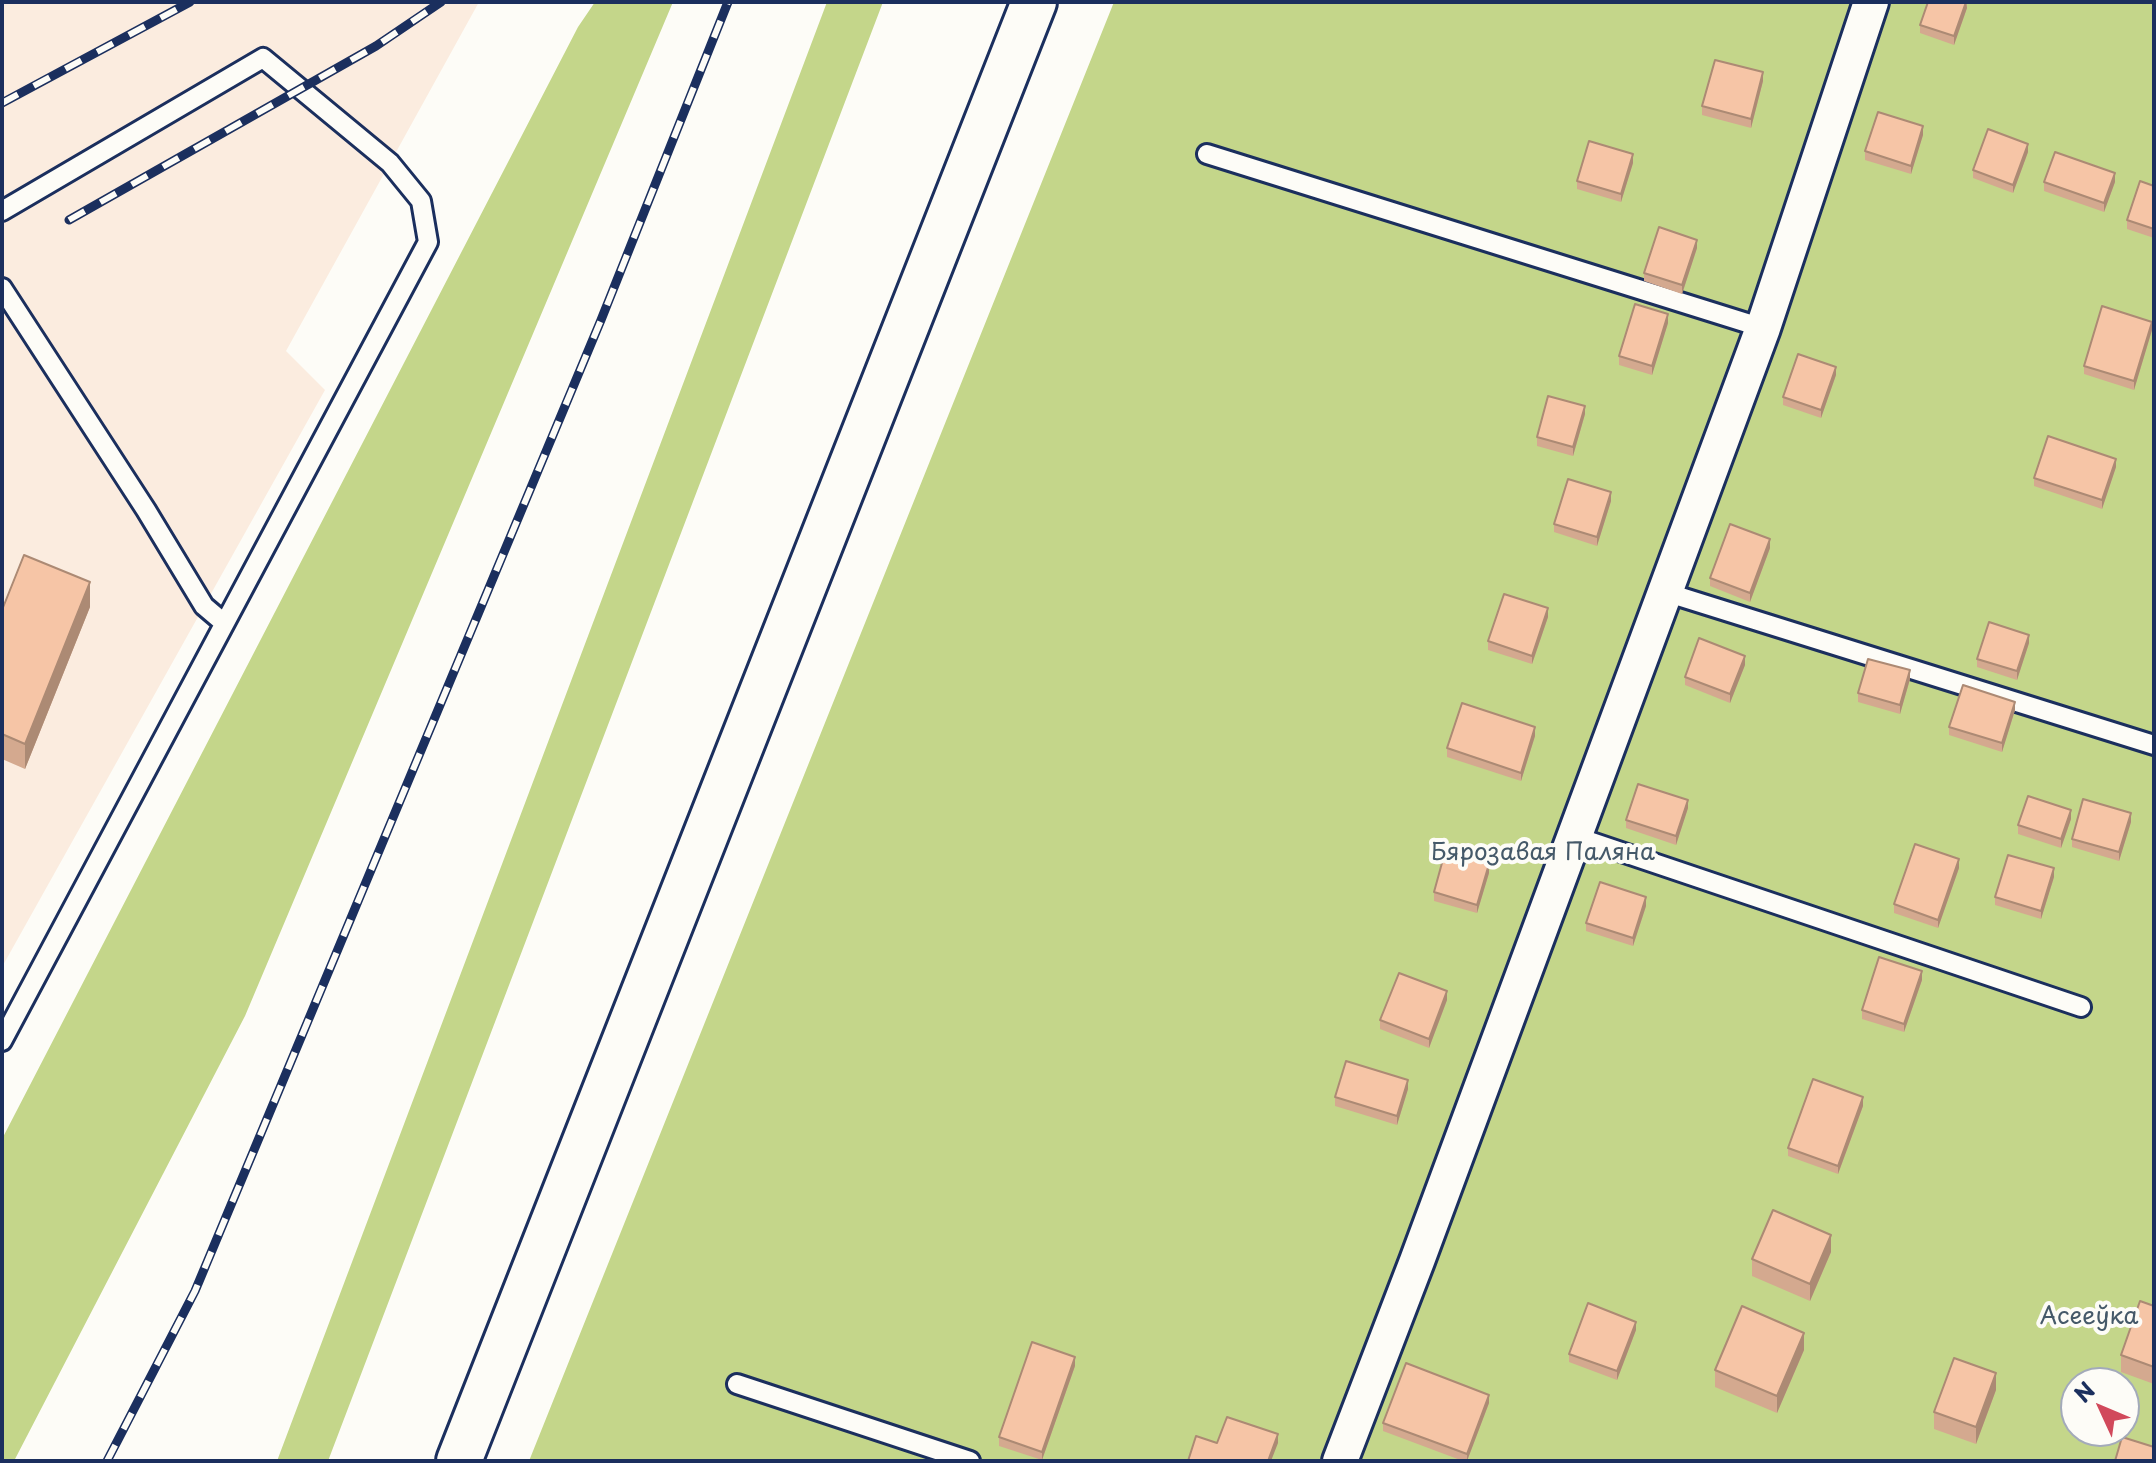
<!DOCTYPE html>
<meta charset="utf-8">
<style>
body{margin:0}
#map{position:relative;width:2156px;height:1463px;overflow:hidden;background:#fdfcf7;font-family:"Playpen Sans",sans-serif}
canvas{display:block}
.frame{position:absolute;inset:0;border:4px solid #1b2f5e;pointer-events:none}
.north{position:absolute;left:2060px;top:1367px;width:80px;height:80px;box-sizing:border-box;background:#fdfcf7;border:2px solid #a3aaba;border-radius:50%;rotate:314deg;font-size:22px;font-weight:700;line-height:32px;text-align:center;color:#1b2f5e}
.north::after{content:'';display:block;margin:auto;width:28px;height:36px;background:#d1495b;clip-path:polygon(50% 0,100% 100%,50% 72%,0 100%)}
</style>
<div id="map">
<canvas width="2156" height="1463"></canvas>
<div class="frame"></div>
<div class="north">N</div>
</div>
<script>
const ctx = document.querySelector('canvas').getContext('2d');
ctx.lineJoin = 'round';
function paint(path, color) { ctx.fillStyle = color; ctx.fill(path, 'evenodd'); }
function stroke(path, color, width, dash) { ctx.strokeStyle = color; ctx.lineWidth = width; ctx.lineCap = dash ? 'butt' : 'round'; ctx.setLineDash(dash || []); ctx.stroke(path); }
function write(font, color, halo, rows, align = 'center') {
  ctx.font = font + ' "Playpen Sans",sans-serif'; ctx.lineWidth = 8; ctx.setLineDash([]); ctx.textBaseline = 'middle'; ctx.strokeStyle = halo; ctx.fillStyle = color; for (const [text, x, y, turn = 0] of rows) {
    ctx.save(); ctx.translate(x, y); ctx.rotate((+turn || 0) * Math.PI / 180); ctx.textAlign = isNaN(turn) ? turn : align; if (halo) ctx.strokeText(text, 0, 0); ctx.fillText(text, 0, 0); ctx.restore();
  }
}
paint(new Path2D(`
 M2 2H479L286 351 325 390 2 967Z`), '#fbecdf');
paint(new Path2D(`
 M595 2H673L245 1016 14 1461H2V1139L578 27Z
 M827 2H883L328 1461H277Z
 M1114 2H2154V1461H529ZM2076 1383H2124V1431H2076Z`), '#c4d68a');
const lane = new Path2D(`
 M1207 154 1763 328
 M2 211 263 58 390 163 421 201 428 242 2 1041
 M2 288 146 510 204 606 224 623
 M1665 592 2154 745
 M1574 836 2081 1007
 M737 1384 970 1461`);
const street = new Path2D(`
 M1340 1461 1417 1261 1763 328 1871 2`);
const secondary = new Path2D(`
 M459 1461 1034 2`);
stroke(lane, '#1b2f5e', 24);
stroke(street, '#1b2f5e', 40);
stroke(secondary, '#1b2f5e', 50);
stroke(lane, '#fdfcf7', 18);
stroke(street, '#fdfcf7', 34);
stroke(secondary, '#fdfcf7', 44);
const rail = new Path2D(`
 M2 103 190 2
 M69 220 376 46 441 2
 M107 1461 195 1291 601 320 728 2`);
stroke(rail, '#1b2f5e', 9);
stroke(rail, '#fdfcf7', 6, [18]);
paint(new Path2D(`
 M1967 2V8L1954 45 1920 33V25Z
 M1763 81 1751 128 1702 115V106Z
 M1923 135 1911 174 1865 160V151Z
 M2028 152 2013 193 1973 178V170Z
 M1633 163 1621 202 1577 189V181Z
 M2044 182H2115L2104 212 2044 191Z
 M2154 186V238L2127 229V220Z
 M1697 248 1682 294 1644 281V273Z
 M1668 323 1652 375 1619 365V356Z
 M2152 330 2134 390 2084 374V366Z
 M1836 375 1821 418 1783 405V397Z
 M1585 414 1573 456 1537 446V437Z
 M2116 467 2102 509 2034 486V478Z
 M1611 501 1597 546 1554 532V524Z
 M1770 548 1750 602 1710 586V578Z
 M90 607 25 769 2 759V610Z
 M1548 617 1532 664 1488 650V641Z
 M2029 643 2017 680 1977 667V659Z
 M1745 665 1730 703 1685 685V677Z
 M1910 679 1900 714 1858 702V693Z
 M2015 710 2002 752 1949 735V727Z
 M1535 736 1521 781 1447 757V748Z
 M1688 808 1676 845 1626 828V820Z
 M2071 819 2061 848 2018 834V825Z
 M2131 822 2119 861 2072 847V839Z
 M1959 868 1938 928 1894 913V904Z
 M1489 873 1477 913 1434 901V892Z
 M2054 877 2041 919 1995 905V897Z
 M1646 906 1633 946 1586 931V923Z
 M1922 980 1904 1032 1862 1019V1010Z
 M1447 1000 1429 1048 1380 1029V1020Z
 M1408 1089 1397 1125 1335 1106V1097Z
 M1863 1106 1838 1174 1788 1156V1148Z
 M1831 1252 1810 1301 1752 1276V1259Z
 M2154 1306V1384L2121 1372V1355Z
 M1636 1330 1617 1380 1569 1362V1354Z
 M1804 1350 1777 1413 1715 1387V1370Z
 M1075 1366 1042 1460 999 1446V1437Z
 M1996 1390 1976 1444 1934 1429V1412Z
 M1489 1403 1467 1461H1463L1383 1431V1423Z`), '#d4a98f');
paint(new Path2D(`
 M1966 2 1967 8 1954 45V36Z
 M1763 72V81L1751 128V119Z
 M1923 126V135L1911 174V166Z
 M2028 144V152L2013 193V185Z
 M1633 154V163L1621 202V194Z
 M2115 173V182L2104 212V203Z
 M1697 240V248L1682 294V285Z
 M1668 314V323L1652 375V366Z
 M2152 322V330L2134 390V381Z
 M1836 367V375L1821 418V410Z
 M4 368V393L2 394V369Z
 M1585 406V414L1573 456V447Z
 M2116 459V467L2102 509V500Z
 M1611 492V501L1597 546V537Z
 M1770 539V548L1750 602V593Z
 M90 582V607L25 769V744Z
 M1548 608V617L1532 664V656Z
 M2029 635V643L2017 680V671Z
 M1745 656V665L1730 703V694Z
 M1910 670V679L1900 714V705Z
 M2015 702V710L2002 752V743Z
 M1535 727V736L1521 781V773Z
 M1688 800V808L1676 845V836Z
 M2071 810V819L2061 848V839Z
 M2131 813V822L2119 861V852Z
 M1959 859V868L1938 928V920Z
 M1489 864V873L1477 913V905Z
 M2054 868V877L2041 919V911Z
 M1646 897V906L1633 946V938Z
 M1922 971V980L1904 1032V1024Z
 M1447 991V1000L1429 1048V1039Z
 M1408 1080V1089L1397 1125V1116Z
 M1863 1097V1106L1838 1174V1166Z
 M1831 1235V1252L1810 1301V1284Z
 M1636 1322V1330L1617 1380V1371Z
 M1804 1333V1350L1777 1413V1396Z
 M1075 1357V1366L1042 1460V1452Z
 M1996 1373V1390L1976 1444V1427Z
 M1489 1395V1403L1467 1461V1454Z
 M1278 1434V1443L1271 1461H1268Z`), '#ac8a74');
const building = new Path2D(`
 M1928 2H1966L1954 36 1920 25Z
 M1715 60 1763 72 1751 119 1702 106Z
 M1878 112 1923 126 1911 166 1865 151Z
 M1988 129 2028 144 2013 185 1973 170Z
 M1589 141 1633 154 1621 194 1577 181Z
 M2055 152 2115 173 2104 203 2044 182Z
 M2140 181 2154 186V229L2127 220Z
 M1659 227 1697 240 1682 285 1644 273Z
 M1635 304 1668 314 1652 366 1619 356Z
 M2102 306 2152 322 2134 381 2084 366Z
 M1798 354 1836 367 1821 410 1783 397Z
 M1548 396 1585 406 1573 447 1537 437Z
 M2048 436 2116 459 2102 500 2034 478Z
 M1568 479 1611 492 1597 537 1554 524Z
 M1730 524 1770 539 1750 593 1710 578Z
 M24 555 90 582 25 744 2 734V610Z
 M1504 594 1548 608 1532 656 1488 641Z
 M1989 622 2029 635 2017 671 1977 659Z
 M1699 638 1745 656 1730 694 1685 677Z
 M1868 659 1910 670 1900 705 1858 693Z
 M1963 685 2015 702 2002 743 1949 727Z
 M1462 703 1535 727 1521 773 1447 748Z
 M1638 784 1688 800 1676 836 1626 820Z
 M2028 796 2071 810 2061 839 2018 825Z
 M2083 799 2131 813 2119 852 2072 839Z
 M1915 844 1959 859 1938 920 1894 904Z
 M1445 852 1489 864 1477 905 1434 892Z
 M2008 855 2054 868 2041 911 1995 897Z
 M1600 882 1646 897 1633 938 1586 923Z
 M1879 957 1922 971 1904 1024 1862 1010Z
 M1399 973 1447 991 1429 1039 1380 1020Z
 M1346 1061 1408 1080 1397 1116 1335 1097Z
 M1813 1079 1863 1097 1838 1166 1788 1148Z
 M1773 1210 1831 1235 1810 1284 1752 1259Z
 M2140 1301 2154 1306V1367L2121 1355Z
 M1588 1303 1636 1322 1617 1371 1569 1354Z
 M1742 1306 1804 1333 1777 1396 1715 1370Z
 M1032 1342 1075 1357 1042 1452 999 1437Z
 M1954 1358 1996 1373 1976 1427 1934 1412Z
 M1406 1363 1489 1395 1467 1454 1383 1423Z
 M1227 1417 1278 1434 1268 1461H1188L1196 1436 1217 1443Z
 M2122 1437 2154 1447V1461H2115Z`);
paint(building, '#f6c5a6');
stroke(building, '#ac8a74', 2);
write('24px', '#455969', '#fdfcf7', [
 ["Бярозавая Паляна",1543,853],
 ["Асееўка",2089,1317]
]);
</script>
